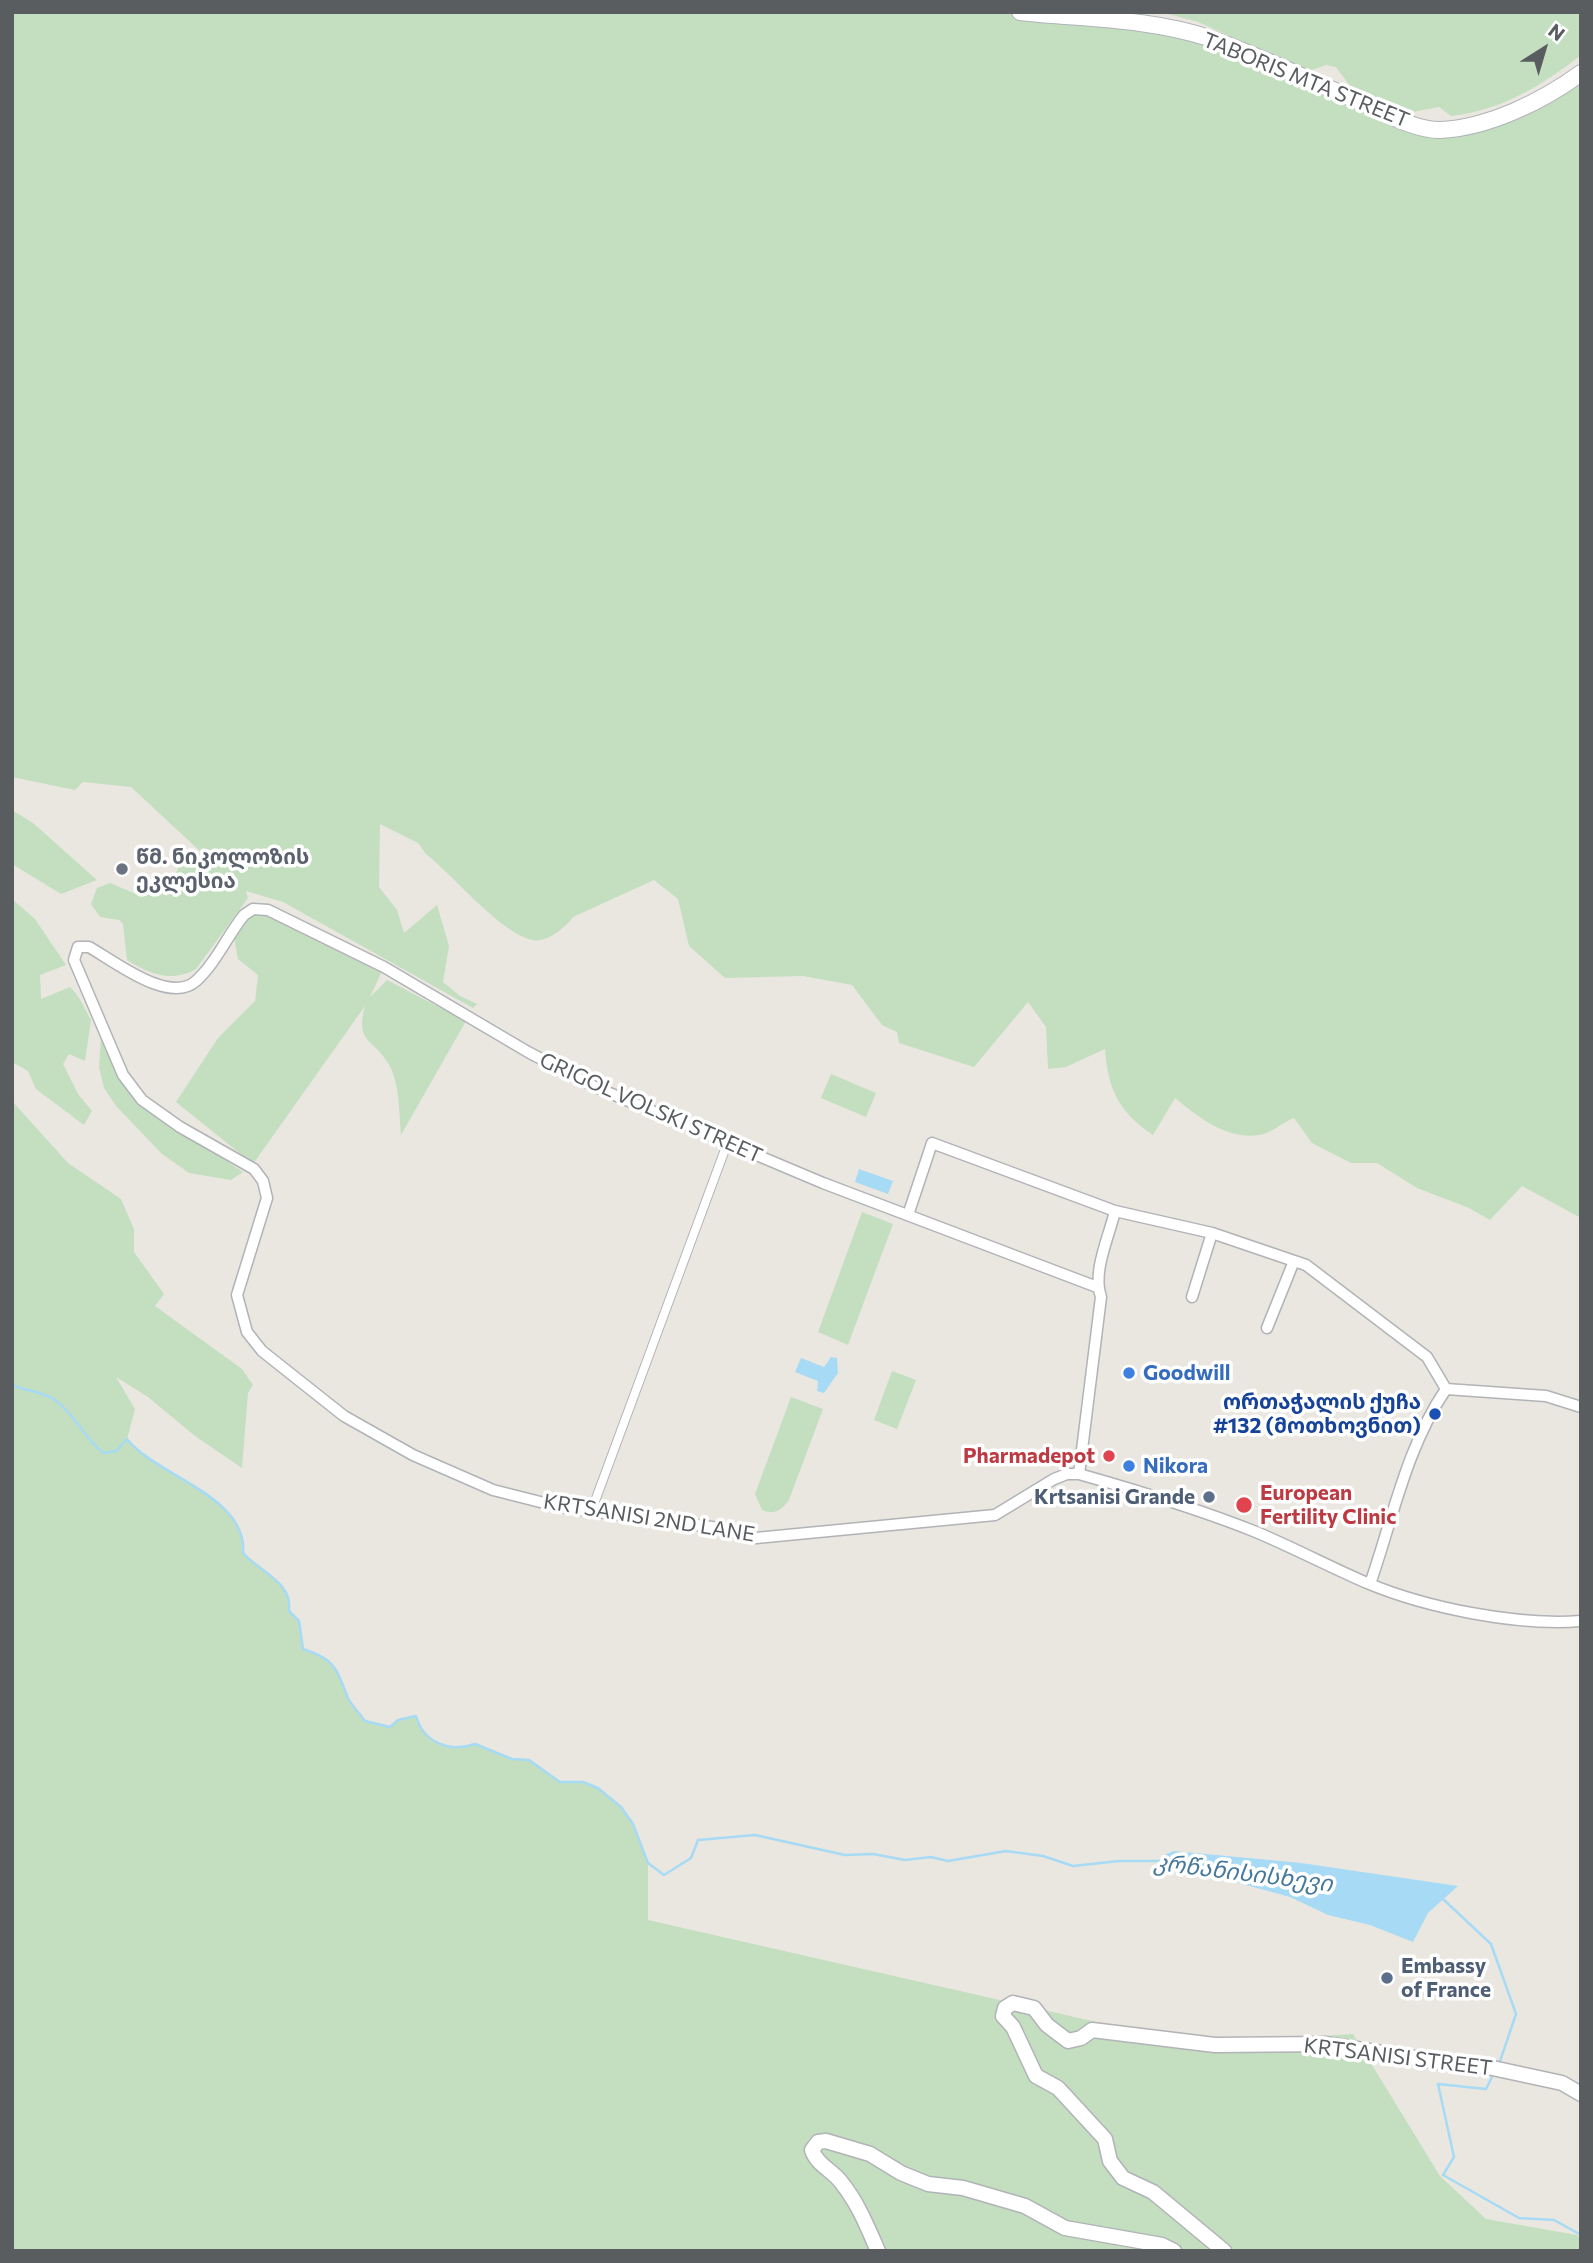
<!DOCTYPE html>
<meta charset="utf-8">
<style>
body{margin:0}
#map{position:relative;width:1593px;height:2263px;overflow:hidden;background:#eae7e1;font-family:Commissioner,sans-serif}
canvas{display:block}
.frame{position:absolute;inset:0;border:14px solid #595d60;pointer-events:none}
.north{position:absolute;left:1509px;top:14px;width:70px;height:70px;-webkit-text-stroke:5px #fff;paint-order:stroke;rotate:37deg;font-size:19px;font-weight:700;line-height:28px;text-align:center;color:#595d60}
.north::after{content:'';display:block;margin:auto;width:24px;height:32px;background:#595d60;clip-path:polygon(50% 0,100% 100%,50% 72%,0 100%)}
</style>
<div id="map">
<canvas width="1593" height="2263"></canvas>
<div class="frame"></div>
<div class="north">N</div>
</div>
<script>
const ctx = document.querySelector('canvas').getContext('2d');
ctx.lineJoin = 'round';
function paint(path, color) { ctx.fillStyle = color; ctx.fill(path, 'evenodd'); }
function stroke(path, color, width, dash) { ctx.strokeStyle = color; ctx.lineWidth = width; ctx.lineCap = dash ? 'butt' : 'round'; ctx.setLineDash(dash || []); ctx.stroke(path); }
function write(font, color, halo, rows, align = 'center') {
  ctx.font = font + ' Commissioner,"Noto Sans Georgian",sans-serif'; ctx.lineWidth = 7; ctx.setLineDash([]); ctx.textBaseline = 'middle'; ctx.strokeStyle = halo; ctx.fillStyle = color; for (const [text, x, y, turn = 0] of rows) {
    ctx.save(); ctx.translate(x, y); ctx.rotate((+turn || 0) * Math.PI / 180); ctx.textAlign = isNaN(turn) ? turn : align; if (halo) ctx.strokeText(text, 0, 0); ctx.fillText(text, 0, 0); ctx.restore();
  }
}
paint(new Path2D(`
 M12 12H1016L1183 32 1399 115 1453 126 1490 117 1581 74V1218L1522 1186 1490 1220 1469 1208 1417 1188 1377 1163H1351L1312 1143 1294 1118C1283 1122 1270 1134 1259 1135 1227 1140 1198 1117 1175 1098L1153 1135C1119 1112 1108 1090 1105 1049L1066 1067 1048 1069 1046 1027 1028 1002 974 1067 899 1043 897 1032 882 1025 852 985 803 976 725 978 689 946 678 899 654 880 573 917C565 928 547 943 532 940 499 932 454 876 426 854L418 843 380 824 379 887 397 910 404 933 437 905 449 946 443 982 460 996 477 1004 473 1008 283 902 246 891 248 898 196 969C171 983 150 974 127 960L123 924 119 920 100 917 91 904 97 888 110 883 136 894 142 893 153 877 173 880 183 857 202 853 131 787 83 782 75 790 12 777Z
 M1161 12H1581V55C1543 85 1500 111 1451 116L1439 107 1413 112 1399 109 1350 86 1336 67 1326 65 1309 71 1198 22Z
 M12 810 33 823 97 880 61 894 12 864Z
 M12 899 35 919 66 965 40 975 41 999 70 987C80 996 84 1008 91 1020L85 1061 69 1054 63 1064 78 1094 92 1111 84 1125 36 1089 28 1071 12 1062Z
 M253 909 297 924 384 967 370 997 387 980 466 1021 401 1135C399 1113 400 1082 388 1063 372 1037 355 1043 365 1006L253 1164 176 1102 218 1038 255 1001 258 975 238 959 234 937Z
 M101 1037 127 1090 137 1101 243 1172 231 1180 189 1173 162 1154 116 1106 104 1088 99 1067Z
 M831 1074 876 1093 866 1117 821 1098Z
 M12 1101 68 1163 121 1199 134 1229V1252L164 1294 155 1306 242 1369 253 1385 248 1393 242 1468 195 1436 148 1397 116 1377 135 1409 127 1439C157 1476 248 1496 244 1553 260 1572 293 1582 289 1611L299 1621 303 1649C337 1660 336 1669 348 1698 352 1706 360 1714 365 1721L390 1727 398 1720 416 1716C424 1742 449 1753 475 1744L512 1759 529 1760 560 1782H583L598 1788 621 1807 633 1824 648 1863V1920L1158 2036 1231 2042 1353 2034 1440 2176 1486 2219 1577 2235 1581 2239V2251H12Z
 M862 1212 893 1224 848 1345 818 1332Z
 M892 1371 916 1380 897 1429 874 1420Z
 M791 1397 823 1409 789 1500C781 1511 774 1515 762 1510L755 1494Z`), '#c3dfbf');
paint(new Path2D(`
 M859 1169 893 1181 888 1194 855 1182Z
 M831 1357 837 1358 838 1373 824 1393 817 1391 818 1381 795 1372 801 1358 824 1367Z
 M1174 1851 1301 1863 1458 1886 1428 1913 1413 1942 1370 1925 1328 1915 1290 1897 1169 1864 1164 1855Z`), '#a7daf4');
stroke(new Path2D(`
 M12 1385C25 1391 44 1392 55 1400 78 1417 83 1438 104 1453L116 1451 127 1439C156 1476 248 1496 243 1553 260 1572 293 1582 289 1611L299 1621 303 1649C337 1660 336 1669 348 1698 352 1706 360 1714 365 1721L390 1727 398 1720 416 1716C423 1742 449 1753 475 1744L512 1759 529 1760 560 1782H583L598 1788 621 1807 633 1824 648 1863 664 1875 691 1858 698 1840 755 1835 845 1855 873 1854 905 1860 931 1857 948 1861 1006 1851 1043 1856 1073 1866 1119 1861H1170
 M1443 1899 1491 1944 1516 2014 1499 2064
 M1494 2073 1486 2089 1438 2084 1454 2157 1443 2175 1519 2218 1554 2220 1581 2235`), '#a7daf4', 2.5);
const pedestrian = new Path2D(`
 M591 1512 727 1144`);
const minor = new Path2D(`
 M908 1215 932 1143 1115 1211 1212 1233 1306 1265 1427 1357 1446 1389
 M1097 1287 823 1183 593 1086 528 1052 384 967 268 910 253 909 244 915C227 936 216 963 196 981 169 1005 114 961 89 947H78L74 960 123 1075 142 1100 180 1127 254 1169 263 1181 267 1198 237 1295 247 1332 262 1351 344 1416 413 1455 493 1490 560 1507 719 1528 756 1538 995 1515 1054 1479 1067 1474H1079C1139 1491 1199 1509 1256 1532 1294 1548 1330 1567 1367 1583 1427 1608 1517 1626 1581 1621
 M1192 1297 1212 1233
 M1267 1328 1294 1261
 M1446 1389 1546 1396 1581 1407
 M1079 1474 1101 1297C1092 1272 1109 1237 1115 1211
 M1370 1584C1393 1518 1406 1448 1446 1389`);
const tertiary = new Path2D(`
 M878 2251C867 2226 858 2203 841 2182 832 2170 817 2165 812 2150L818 2142 826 2141 870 2154 901 2173 928 2184 963 2188 1025 2206 1065 2228 1162 2245 1174 2251
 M1224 2251 1153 2192 1123 2178 1110 2161 1105 2139 1058 2088 1036 2076 1013 2027 1003 2016 1005 2008 1013 2003 1034 2008 1047 2025 1068 2041 1081 2038 1092 2030 1215 2045 1325 2044 1439 2062 1474 2064 1562 2083 1581 2094`);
const secondary = new Path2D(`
 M1020 12C1082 19 1149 18 1209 38 1262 57 1313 82 1365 104 1387 114 1415 130 1440 130 1488 128 1543 101 1581 73`);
stroke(pedestrian, '#b1b3b7', 10);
stroke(minor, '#b1b3b7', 13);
stroke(tertiary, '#b1b3b7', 17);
stroke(secondary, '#b0b4b7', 18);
stroke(pedestrian, '#fff', 8);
stroke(minor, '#fff', 10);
stroke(tertiary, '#fff', 14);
stroke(secondary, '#fff', 16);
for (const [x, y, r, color] of [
 [122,869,7,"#6b7280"],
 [1129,1373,7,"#3f7fe0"],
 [1435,1414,7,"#1a4fb4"],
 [1109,1456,7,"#e0444e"],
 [1129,1466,7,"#3f7fe0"],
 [1209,1497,7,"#5c6f8a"],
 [1244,1505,9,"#e0444e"],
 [1387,1978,7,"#5c6f8a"]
]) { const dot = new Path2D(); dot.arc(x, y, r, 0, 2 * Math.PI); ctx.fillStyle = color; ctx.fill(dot); stroke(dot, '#fff', 2.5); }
write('21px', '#595d60', '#fff', [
 ["TABORIS MTA STREET",1306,80,22],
 ["GRIGOL VOLSKI STREET",651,1108,24],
 ["KRTSANISI 2ND LANE",649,1518,9],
 ["KRTSANISI STREET",1398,2057,7]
]);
write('bold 21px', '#5b616d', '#fff', [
 ["წმ. ნიკოლოზის",136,857],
 ["ეკლესია",136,881]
], 'left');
write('bold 21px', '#366cbe', '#fff', [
 ["Goodwill",1143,1373],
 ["Nikora",1143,1466]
], 'left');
write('bold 21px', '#164399', '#fff', [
 ["ორთაჭალის ქუჩა",1421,1402],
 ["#132 (მოთხოვნით)",1421,1426]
], 'right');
write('bold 21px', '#be3a42', '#fff', [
 ["Pharmadepot",1095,1456],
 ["European",1260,1493,"left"],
 ["Fertility Clinic",1260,1517,"left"]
], 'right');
write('bold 21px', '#4e5e75', '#fff', [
 ["Krtsanisi Grande",1195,1497],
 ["Embassy",1401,1966,"left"],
 ["of France",1401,1990,"left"]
], 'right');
write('italic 23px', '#45789b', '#fff', [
 ["კრწანისისხევი",1243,1873,7]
]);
</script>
